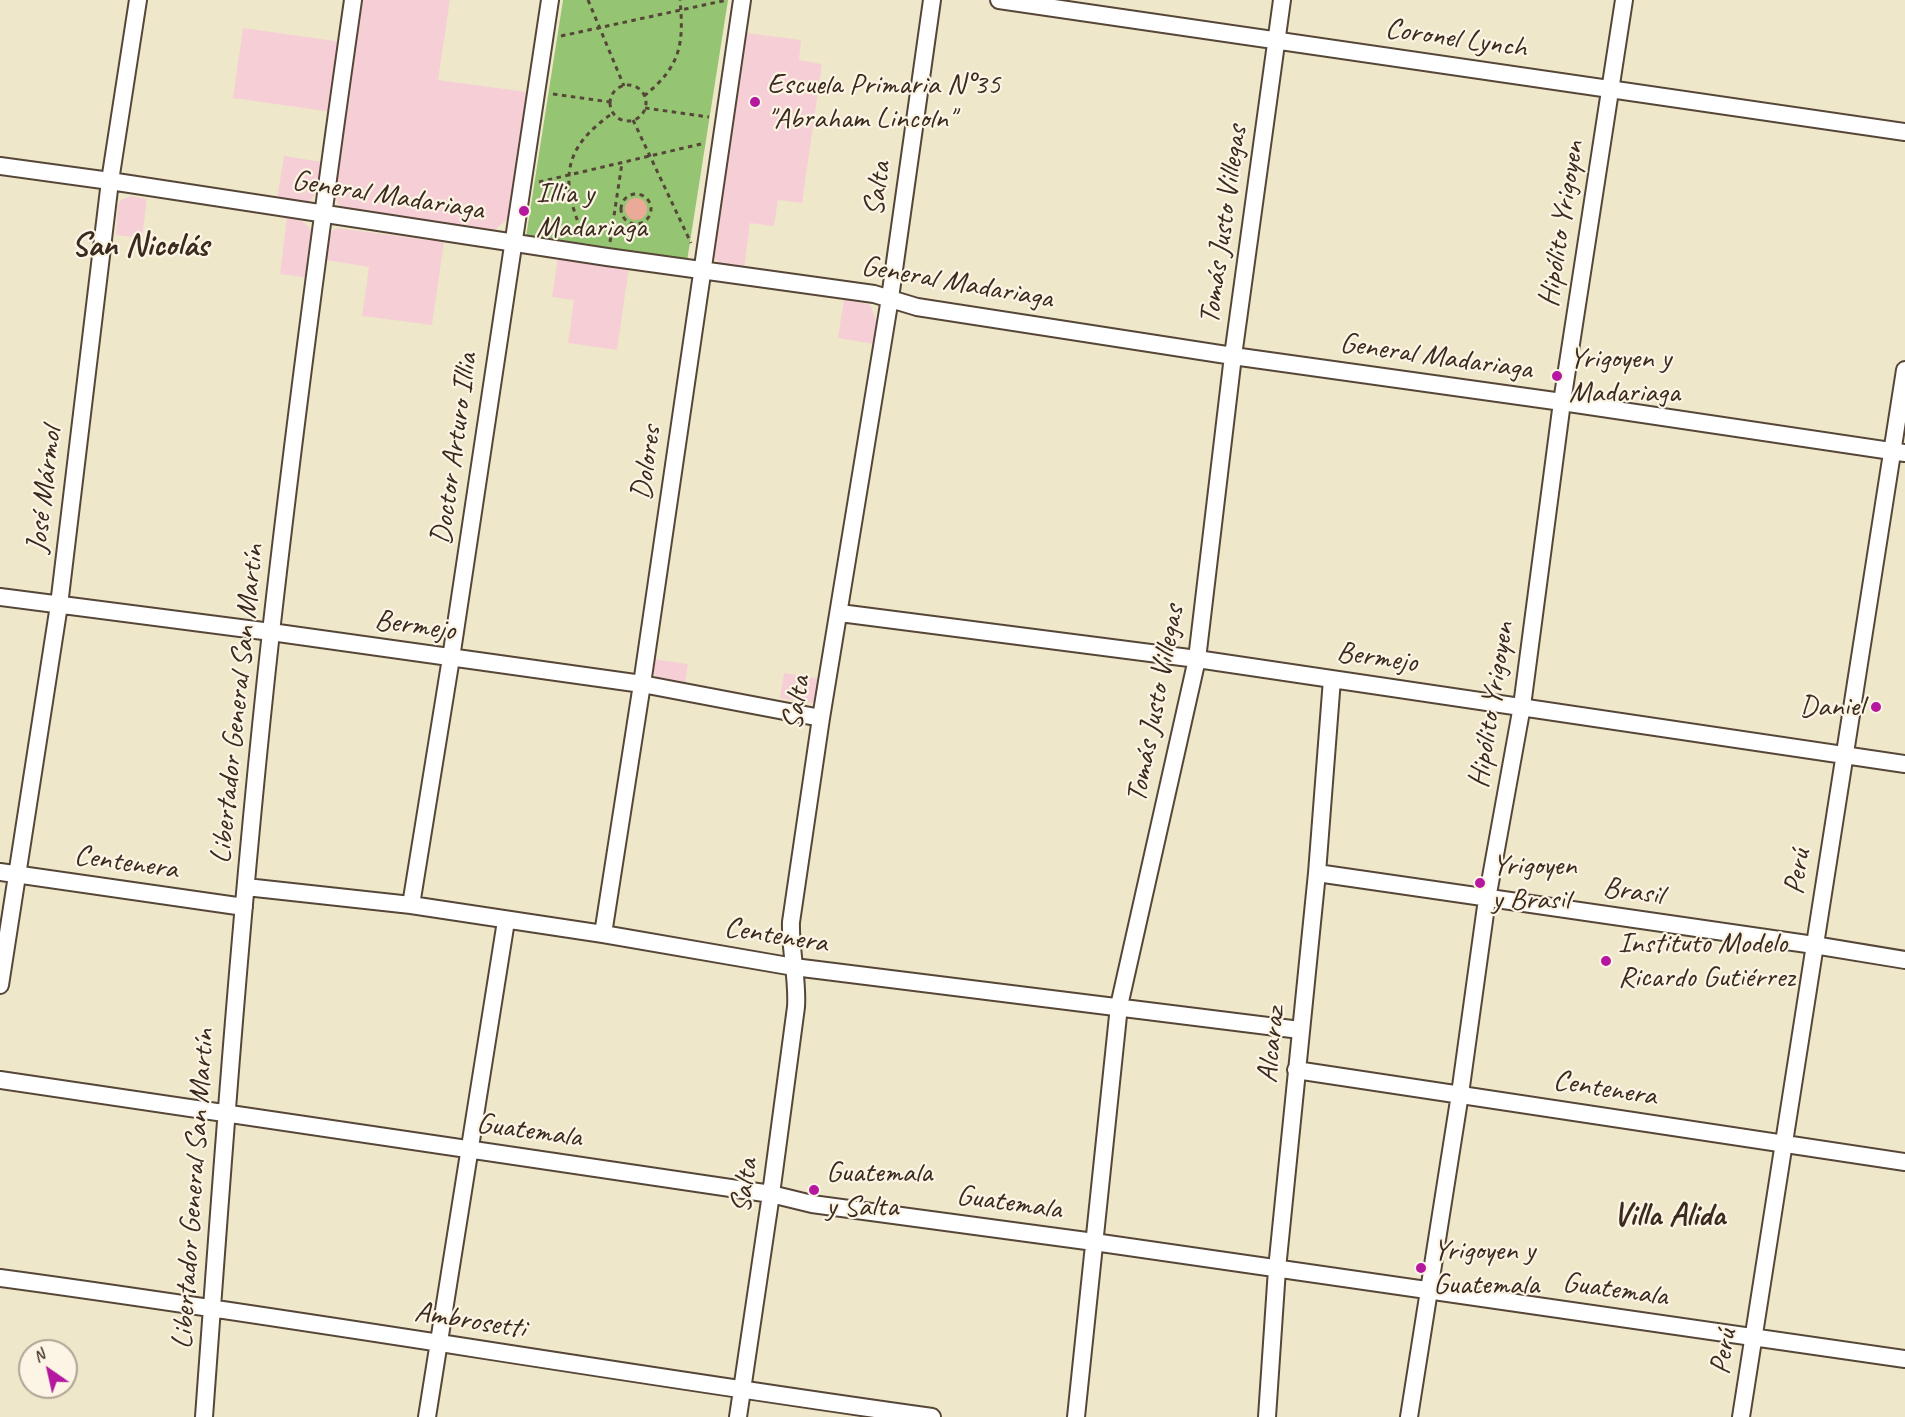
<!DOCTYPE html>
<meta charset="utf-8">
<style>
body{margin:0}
#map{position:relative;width:1905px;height:1417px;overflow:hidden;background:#efe7c9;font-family:Caveat,sans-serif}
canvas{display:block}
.north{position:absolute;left:18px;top:1339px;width:60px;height:60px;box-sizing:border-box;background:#fcf5e5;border:2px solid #afa495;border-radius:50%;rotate:326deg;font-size:16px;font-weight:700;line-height:24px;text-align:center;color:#3b2a1e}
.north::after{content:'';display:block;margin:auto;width:21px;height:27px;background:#b5179e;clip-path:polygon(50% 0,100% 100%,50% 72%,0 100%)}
</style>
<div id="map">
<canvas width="1905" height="1417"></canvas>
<div class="north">N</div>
</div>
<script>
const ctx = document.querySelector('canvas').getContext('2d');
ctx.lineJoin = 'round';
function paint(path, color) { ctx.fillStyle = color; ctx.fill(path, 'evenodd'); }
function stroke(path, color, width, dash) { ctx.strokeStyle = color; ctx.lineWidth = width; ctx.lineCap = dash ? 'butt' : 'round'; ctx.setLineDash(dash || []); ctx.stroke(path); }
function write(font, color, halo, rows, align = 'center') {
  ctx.font = font + ' Caveat,sans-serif'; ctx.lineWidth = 4.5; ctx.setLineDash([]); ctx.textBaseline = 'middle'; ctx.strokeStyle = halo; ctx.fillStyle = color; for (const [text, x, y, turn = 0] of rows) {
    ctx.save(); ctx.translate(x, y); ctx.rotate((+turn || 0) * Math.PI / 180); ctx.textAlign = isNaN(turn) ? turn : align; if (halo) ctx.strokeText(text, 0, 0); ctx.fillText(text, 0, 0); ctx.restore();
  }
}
paint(new Path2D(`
 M363 0H450L438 80 527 92 508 219 492 232 345 211 339 206 334 192Z
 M243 28 342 42 332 112 233 98Z
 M746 33 801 40 799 60 822 64 802 203 778 200 774 226 750 223 744 269 723 266 714 258Z
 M284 156 323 162 318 190 309 202 302 203 277 199Z
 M131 196 147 199 142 238 116 235 118 205 121 200Z
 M287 216 302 221 311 229 313 235 310 278 280 274Z
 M337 228 444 242 432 325 362 316 369 267 326 260 329 237 332 231Z
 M558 257 629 267 617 350 568 343 574 300 552 297Z
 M844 299 868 304 871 307 876 320 874 344 838 338Z
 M653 659 688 664 685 684 662 680 656 677 651 666Z
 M784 673 822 679 818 701 812 703 780 698Z`), '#f6cfd6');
paint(new Path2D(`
 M563 0H728L687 261 526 237Z`), '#95c472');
paint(new Path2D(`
 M625 209a11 11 0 1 1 22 0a11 11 0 1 1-22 0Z`), '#eba997');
const minor = new Path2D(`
 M999 0 1905 132
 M0 166 110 181 607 257 874 294 917 307 1233 356 1562 402 1905 453
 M0 597 271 632 642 684 821 718
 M840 613 1197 659 1905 764
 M0 872 244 907
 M1317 873 1814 945 1905 960
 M246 887 411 905 603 934 794 967 1300 1030
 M411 905 451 658 550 0
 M603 934 642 684 742 0
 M0 985 59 605 110 181 138 0
 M1296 1070 1905 1162
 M0 1080 771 1194 812 1204 1094 1242 1905 1359
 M0 1278C311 1320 621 1374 932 1417
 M204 1417C223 1155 242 893 271 632 295 421 323 210 353 0
 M427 1417 506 921
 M738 1417 771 1194 796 1007C798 978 790 951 791 922L821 718 890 298 932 0
 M1076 1417 1119 1006 1197 659 1233 356 1282 0
 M1267 1417 1277 1269 1317 873 1332 679
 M1409 1417 1460 1094 1487 899 1522 706 1562 402 1624 0
 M1741 1417 1905 370`);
stroke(minor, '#564638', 20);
stroke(new Path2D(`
 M588 0 624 86
 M561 36 727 0
 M610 103a18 18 0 1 1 36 0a18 18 0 1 1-36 0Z
 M553 94 610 102
 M644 96C681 66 684 44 680 0
 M645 108 709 117
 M633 120 691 243
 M539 182 705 143
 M621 209a15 15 0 1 1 30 0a15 15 0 1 1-30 0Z
 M584 237C560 181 561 149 613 113
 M610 242 622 163`), '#564638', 3, [4.5, 4.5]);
stroke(minor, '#fff', 16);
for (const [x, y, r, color] of [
 [755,102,6,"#b5179e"],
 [524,211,6,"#b5179e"],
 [1557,376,6,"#b5179e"],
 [1876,707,6,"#b5179e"],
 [1480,883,6,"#b5179e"],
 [1606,961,6,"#b5179e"],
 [814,1190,6,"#b5179e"],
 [1421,1268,6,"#b5179e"]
]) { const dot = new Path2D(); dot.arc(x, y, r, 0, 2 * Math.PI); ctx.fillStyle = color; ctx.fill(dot); stroke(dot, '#fcf5e5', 2); }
write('30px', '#3b2a1e', '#fcf5e5', [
 ["Coronel Lynch",1456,39,8],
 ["Salta",878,189,-82],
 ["General Madariaga",388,196,9],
 ["Hipólito Yrigoyen",1562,224,-81],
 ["Tomás Justo Villegas",1224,225,-82],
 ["General Madariaga",957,283,10],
 ["General Madariaga",1436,357,8],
 ["Doctor Arturo Illia",455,449,-82],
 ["Dolores",647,463,-82],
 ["José Mármol",45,490,-83],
 ["Bermejo",415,626,8],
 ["Bermejo",1377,658,8],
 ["Salta",797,703,-81],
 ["Libertador General San Martín",238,704,-84],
 ["Tomás Justo Villegas",1156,704,-79],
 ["Hipólito Yrigoyen",1492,705,-81],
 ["Centenera",126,863,8],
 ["Perú",1798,872,-81],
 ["Brasil",1633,892,8],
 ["Centenera",776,936,9],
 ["Alcaraz",1272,1045,-84],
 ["Centenera",1605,1089,9],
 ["Guatemala",529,1131,8],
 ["Salta",745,1186,-82],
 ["Libertador General San Martín",194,1189,-86],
 ["Guatemala",1009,1203,8],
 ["Guatemala",1615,1290,8],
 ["Ambrosetti",470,1321,9],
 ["Perú",1724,1352,-81]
]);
write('30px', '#3b2a1e', '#fcf5e5', [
 ["Escuela Primaria N°35",767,85],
 ["\"Abraham Lincoln\"",767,119],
 ["Illia y",536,194],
 ["Madariaga",536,228],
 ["Yrigoyen y",1569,359],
 ["Madariaga",1569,393],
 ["Daniel",1864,707,"right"],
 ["Yrigoyen",1492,866],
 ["y Brasil",1492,900],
 ["Instituto Modelo",1618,944],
 ["Ricardo Gutiérrez",1618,978],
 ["Guatemala",826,1173],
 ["y Salta",826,1207],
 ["Yrigoyen y",1433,1251],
 ["Guatemala",1433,1285]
], 'left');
write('bold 33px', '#3b2a1e', '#fcf5e5', [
 ["San Nicolás",140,246],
 ["Villa Alida",1669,1216]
]);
</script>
